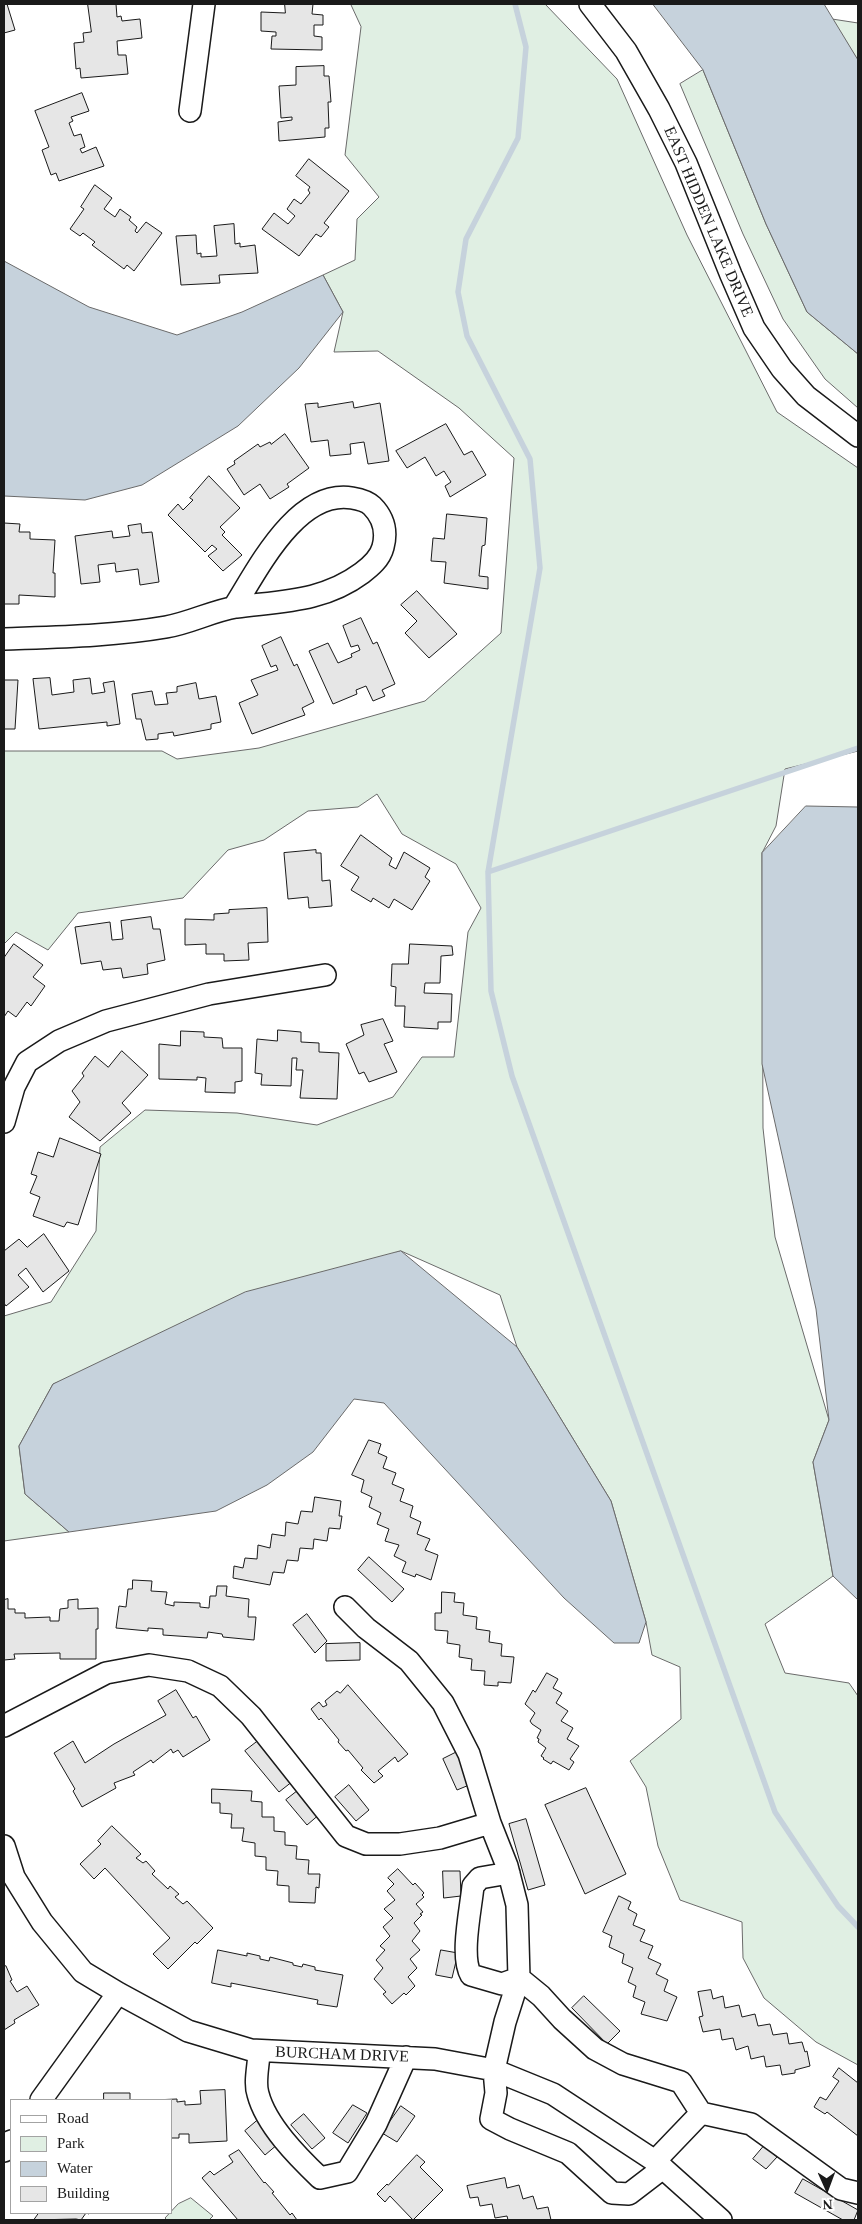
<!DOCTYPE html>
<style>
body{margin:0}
#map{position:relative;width:862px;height:2224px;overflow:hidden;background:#fff;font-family:Georgia,serif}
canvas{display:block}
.frame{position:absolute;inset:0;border:5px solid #1a1a1a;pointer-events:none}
.legend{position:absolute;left:10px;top:2099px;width:162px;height:115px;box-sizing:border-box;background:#fff;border:1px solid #a3a3a3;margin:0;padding:6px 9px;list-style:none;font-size:15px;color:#1a1a1a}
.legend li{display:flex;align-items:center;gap:10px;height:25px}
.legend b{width:25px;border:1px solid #a3a3a3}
.north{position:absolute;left:802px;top:2164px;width:50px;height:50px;-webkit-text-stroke:4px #fff;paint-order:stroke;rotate:178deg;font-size:14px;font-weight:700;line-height:20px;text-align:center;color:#1a1a1a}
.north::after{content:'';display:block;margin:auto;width:18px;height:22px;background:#1a1a1a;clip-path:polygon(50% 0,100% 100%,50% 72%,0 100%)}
</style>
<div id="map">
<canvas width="862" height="2224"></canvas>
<div class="frame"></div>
<ul class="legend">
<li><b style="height:6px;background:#fff"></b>Road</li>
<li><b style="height:14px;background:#e0efe3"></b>Park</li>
<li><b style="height:14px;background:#c6d2dc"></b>Water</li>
<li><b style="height:14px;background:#e6e6e6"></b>Building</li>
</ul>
<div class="north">N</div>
</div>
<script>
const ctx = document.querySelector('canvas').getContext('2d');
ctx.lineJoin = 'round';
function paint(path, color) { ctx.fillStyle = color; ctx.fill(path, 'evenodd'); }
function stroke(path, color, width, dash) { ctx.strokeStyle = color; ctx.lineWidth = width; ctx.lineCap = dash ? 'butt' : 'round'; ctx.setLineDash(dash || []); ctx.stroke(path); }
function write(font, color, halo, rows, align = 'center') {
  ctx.font = font + ' Georgia,serif'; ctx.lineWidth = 4; ctx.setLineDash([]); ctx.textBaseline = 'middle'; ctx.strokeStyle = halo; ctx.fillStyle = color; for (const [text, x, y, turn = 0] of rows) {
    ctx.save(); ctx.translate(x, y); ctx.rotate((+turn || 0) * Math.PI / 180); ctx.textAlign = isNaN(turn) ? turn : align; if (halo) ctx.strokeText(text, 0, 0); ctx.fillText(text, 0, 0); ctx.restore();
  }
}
const green = new Path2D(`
 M351 4H545L617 79 687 235 777 412 858 468V751L785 769 776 826 762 853 763 1128 775 1237 829 1420 813 1462 833 1576 765 1624 785 1673 849 1683 858 1696V2065L816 2042 764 1998 743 1958 742 1922 680 1900 658 1846 646 1787 630 1761 681 1719 680 1667 652 1655 646 1622 611 1501 517 1347 500 1295 401 1251 53 1384 19 1446 25 1494 69 1532 4 1541V1316L51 1302 96 1231 100 1147 145 1110 237 1113 317 1125 393 1097 422 1057H454L468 932 481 908 456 864 402 834 377 794 358 807 308 811 264 840 228 850 183 898 78 913 48 950 16 932 4 944V751H162L177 759 259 748 425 701 501 633 514 458 459 408 378 351 334 352 343 312 323 275 355 260 357 219 379 197 345 155 361 27Z
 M832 19 858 23V60Z
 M703 70 766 224 807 312 858 354V408L825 379 783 319 743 234 680 84Z
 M191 2198 213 2216 209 2220H167L165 2218 178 2204Z`);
paint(green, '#e0efe3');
stroke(green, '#6a6a6a', 1);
const water = new Path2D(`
 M653 4H824L858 60V354L807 312 766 224 703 70Z
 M4 261 89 307 177 335 242 312 323 275 343 312 299 368 238 426 142 485 85 500 4 496Z
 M806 806 858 807V1600L833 1576 813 1462 829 1420 816 1309 762 1064V853Z
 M401 1251 517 1347 611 1501 646 1622 639 1643H614L564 1598 384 1403 354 1399 313 1452 267 1485 216 1511 69 1532 25 1494 19 1446 53 1384 245 1292Z`);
paint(water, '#c6d2dc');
stroke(water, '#6a6a6a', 1);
stroke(new Path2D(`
 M515 4 526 47 518 138 466 239 458 292 467 336 530 459 540 568 488 872 491 991 512 1076 775 1812 838 1906 858 1927
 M488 872 858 748`), '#c6d2dc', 5.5);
const building = new Path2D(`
 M4 4H7L15 30 4 33Z
 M88 4H116L117 17 121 16 122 21 140 19 142 38 117 41 118 55H126L128 74 81 78 80 68 76 69 74 43 84 42 83 33 91 32Z
 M285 4H313L312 14 323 15V25H314V36L322 37V50L271 49 272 36H276V32L261 31V12L285 13Z
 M324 66V76H329L331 102H328L329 128H325V137L279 141 278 122 292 120V117L281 118 279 86 296 85V67Z
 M82 93 89 111 71 117 73 121 69 123 74 136 81 134 85 147 80 149 82 153 96 147 104 166 59 181 56 173 51 175 42 150 49 147 35 111Z
 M309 159 349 191 324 223 329 227 321 237 316 234 299 256 262 229 274 213 288 224 295 216 287 209 294 199 301 204 310 193 308 190 310 187 296 176Z
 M95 185 112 198 104 209 115 217 120 209 131 217 129 220 137 227 135 231 137 233 146 222 162 233 134 271 127 265 124 269 92 245 95 242 83 233 80 236 70 229 84 209 81 207Z
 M234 224 235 244 240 243V247L255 245 258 273 219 275 220 283 181 285 176 236 196 235 197 254 201 253V257L217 256 214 226Z
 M353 402 354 408 380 403 389 461 368 464 364 442 350 444 351 454 330 456 328 440 311 442 305 404 318 403V407Z
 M446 424 464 455 472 451 486 475 450 497 445 486 451 482 444 471 436 476 425 457 407 468 396 451Z
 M285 434 309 468 287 484 289 487 270 499 260 484 244 495 227 469 235 464 234 461 258 444 260 447 270 442 271 444Z
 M209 476 240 508 220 527 225 532 222 535 242 555 223 571 208 556 217 549 212 545 205 552 168 515 178 504 183 510 193 500 190 498Z
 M447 514 487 518 485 545 482 546 479 576 488 577V589L444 583 446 562 431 561 433 538 444 539Z
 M4 523 20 524 19 532H30V539L55 540 53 573H55V597L19 595V604H4Z
 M141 524 142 533 152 532 159 582 140 585 138 569 116 572 115 563 98 565 100 582 81 584 75 536 112 531 113 538 130 536 128 526Z
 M417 591 457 634 429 658 405 633 417 621 401 605Z
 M361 618 373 644 377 642 395 684 382 690 385 696 373 701 366 686 356 690 357 694 333 704 309 651 328 643 338 663 352 657 351 654 360 650 358 645 351 647 343 626Z
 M281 637 294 666 297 664 314 702 302 708 305 715 252 734 239 703 258 695 251 680 278 670 276 665 271 667 262 646Z
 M50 678 52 695 74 692 73 680 90 678 92 694 105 692 103 683 114 681 120 724 107 726V722L39 729 33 679Z
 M4 680H18L15 729H4Z
 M196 683 199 699 216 696 221 722 211 724V729L174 736 173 732 158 734V739L146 740 141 719H136L132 694 152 691 155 705 168 704 166 693 177 692V687Z
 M361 835 392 858 389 865 396 869 404 852 430 868 425 877 430 881 412 910 394 899 389 908 373 898 371 902 351 890 359 877 341 866Z
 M316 850V853H321L322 881 330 880 332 906 309 908 308 897 288 899 284 853Z
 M267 908 268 942 248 943 249 960 224 961V954H206V944L185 945V919L214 920V914L229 913V910Z
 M151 917 153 929H160L165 960 147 964 148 974 123 978 121 968 103 970 101 961 81 964 75 927 110 922 112 940 123 939 121 921Z
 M14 944 43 965 33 977 45 986 31 1006 27 1002 16 1017 8 1011 4 1017V958Z
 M410 944 452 946 453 955 441 956 440 983H425L424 993 452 994 451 1022H438V1029L404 1027 405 1006H395L396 987 391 986 392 964H408Z
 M383 1019 393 1041 384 1044 397 1072 369 1082 364 1072 359 1074 346 1044 364 1035 361 1025Z
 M278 1030 301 1032V1042L319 1043V1052L339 1053 337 1099 300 1098 303 1070H296L297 1058H292L291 1086 261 1085 262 1074 255 1073 257 1039 277 1041Z
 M181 1031 204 1032V1037L222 1038 223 1048H242V1081L235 1082V1093L205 1092 206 1078 197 1077V1080L159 1079V1044L180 1046Z
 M122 1051 148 1075 122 1103 131 1113 100 1141 69 1117 80 1102 72 1091 84 1076 82 1073 95 1056 108 1067Z
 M60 1138 101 1154 78 1225 67 1222 64 1227 33 1216 40 1197 30 1193 37 1176 31 1174 38 1152 53 1157Z
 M44 1234 69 1271 43 1292 26 1268 18 1275 29 1287 6 1306 4 1303V1251L19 1239 27 1247Z
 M369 1440 381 1444 378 1453 387 1457 383 1468 396 1473 392 1484 404 1489 400 1501 413 1506 410 1517 421 1522 417 1534 430 1539 425 1550 438 1555 431 1580 416 1574 415 1577 402 1572 406 1562 394 1556 399 1545 385 1541 389 1529 377 1524 381 1513 369 1507 372 1497 361 1492 364 1480 352 1475Z
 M315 1497 341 1501 339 1516H342L340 1529 329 1528 327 1541 314 1539 313 1549 300 1548 298 1561 287 1560 284 1573 273 1572 270 1585 233 1578 234 1566 243 1568 245 1558 257 1559 258 1545 270 1548 272 1534 285 1536 286 1522 298 1524 301 1511 312 1512Z
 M369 1557 404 1589 392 1602 358 1570Z
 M133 1580 152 1581 151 1591 167 1592 165 1604 174 1606V1602L200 1603V1607L209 1608 210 1596H216L217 1586H227L226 1596 249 1599 248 1617H256L254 1640 223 1637 222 1634 208 1632 207 1638 163 1635V1629L148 1628V1631L116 1628 119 1606 126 1607 128 1589H132Z
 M442 1592 455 1593 454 1602 464 1603 463 1615 477 1617 476 1629 490 1631 489 1642 502 1644 501 1656 514 1657 511 1683 498 1682V1686L484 1685 485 1671 471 1670 472 1659 459 1657 460 1645 447 1643 448 1631 435 1630V1613H441Z
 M8 1599V1609H15V1613H25V1618L50 1617V1621H59L60 1609 68 1608V1600L78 1599V1609L98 1608V1629H96V1659H60V1653L14 1654 15 1659 4 1660V1600Z
 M307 1614 327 1641 315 1653 293 1625Z
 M360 1643V1660L326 1661V1644Z
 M547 1673 558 1679 553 1688 562 1693 556 1703 568 1711 561 1721 573 1728 567 1739 579 1746 570 1759 574 1762 569 1770 553 1761 551 1764 543 1759 544 1758 541 1756 546 1748 538 1742 539 1739 537 1738 541 1730 532 1724 530 1721 535 1713 525 1704 533 1690 535 1692Z
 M348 1685 408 1754 398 1762 395 1757 378 1771 383 1776 374 1783 361 1770 363 1768 348 1750 346 1751 338 1742 339 1740 321 1718 319 1720 311 1709 319 1702 323 1707 327 1705 325 1701 337 1691 340 1693Z
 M176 1690 193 1718 196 1716 210 1740 183 1757 178 1750 173 1753 171 1749 153 1763 151 1760 133 1772 135 1775 114 1783 116 1788 82 1807 73 1791 75 1789 54 1753 73 1741 85 1763 114 1744 166 1715 158 1701Z
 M258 1741 293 1781 279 1792 245 1751Z
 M459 1751 474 1783 457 1790 443 1759Z
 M349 1785 369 1810 356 1821 335 1797Z
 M586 1788 626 1874 585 1894 545 1805Z
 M212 1789 252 1791 251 1801 262 1802V1817H274V1831L285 1832V1845L297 1846 296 1859 309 1860 308 1874H320L319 1888 316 1887 315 1903 289 1902V1886L277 1885 278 1871 266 1870V1857L255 1856V1843L242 1841 244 1828H231L232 1814 220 1813V1803H212Z
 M300 1789 321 1813 307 1825 286 1800Z
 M526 1819 545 1885 528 1890 509 1824Z
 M112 1826 141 1854 136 1858 143 1863 146 1861 155 1871 152 1874 168 1889 170 1886 179 1894 175 1897 183 1904 187 1901 213 1928 197 1944 195 1942 168 1969 153 1954 170 1938 105 1868 94 1879 80 1864 101 1844 98 1841Z
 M398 1869 413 1885 415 1883 424 1893 422 1895 424 1897 416 1904 423 1912 420 1914 422 1915 414 1923 420 1931 412 1941 420 1950 410 1959 417 1968 408 1977 415 1986 406 1995 404 1993 392 2004 383 1994 386 1992 374 1979 383 1968 376 1960 385 1950 380 1946 390 1936 383 1927 393 1918 384 1909 395 1900 387 1891 394 1884 388 1878Z
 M443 1871H460L461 1896 444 1898Z
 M619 1896 631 1902 628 1909 637 1914 633 1925 645 1930 640 1941 653 1946 648 1958 661 1964 656 1974 668 1980 664 1991 677 1997 667 2021 641 2014 645 2002 633 1997 636 1986 628 1982 633 1968 622 1963 624 1954 609 1947 612 1936 603 1932Z
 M218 1950 247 1956V1953L260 1956V1959L269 1961 270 1957 293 1963V1965L302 1967 303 1964 315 1967V1970L343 1975 337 2007 317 2004 318 2000 231 1983V1987L212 1983Z
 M441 1950 458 1953 452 1978 436 1975Z
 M6 1966 12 1980 10 1981 17 1992 27 1986 39 2005 14 2020 15 2023 4 2030V1967Z
 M711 1990 713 1999 723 1996 725 2008 739 2005 742 2017 755 2014 758 2026 770 2024 773 2035 787 2033 789 2044 802 2042 805 2052 807 2051 810 2066 795 2070V2073L782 2075 780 2065 766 2067 764 2056 751 2059 748 2046 736 2050 733 2038 722 2040 720 2029 703 2032 699 2017 703 2016 698 1992Z
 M584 1996 620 2031 607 2044 572 2008Z
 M839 2068 858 2083V2136L827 2112 825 2114 814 2107 820 2097 826 2100 839 2081 833 2077Z
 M225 2090 227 2141 189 2143V2134H179V2138H171V2100H153L177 2099V2102L185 2101V2105L201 2104 200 2091Z
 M104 2093H130V2100H104Z
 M353 2105 367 2113 348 2143 333 2133Z
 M401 2106 415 2116 397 2142 382 2133Z
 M304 2114 325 2138 312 2149 291 2125Z
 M258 2120 278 2144 265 2155 245 2131Z
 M764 2146 777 2157 766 2169 753 2159Z
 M239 2150 264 2183 265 2182 274 2192 272 2193 290 2215 292 2213 297 2220H238L202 2178 210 2171 214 2175 233 2162 229 2156Z
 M417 2155 425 2162 420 2167 443 2190 413 2220 390 2196 385 2202 377 2194 387 2184 388 2185Z
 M505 2178 507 2188 519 2185 523 2199 533 2196 537 2209 548 2207 551 2220H508L507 2216 495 2218 492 2204 480 2206 478 2197 470 2198 467 2186Z
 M803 2179 858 2210 854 2220H843L795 2193Z
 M39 2213H90L89 2214 86 2213 81 2220 76 2219 34 2220Z`);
paint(building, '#e6e6e6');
stroke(building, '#1a1a1a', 1);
const minor = new Path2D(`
 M590 4 626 51 659 109 686 163 731 275 754 328 782 369 806 396 858 436
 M190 111 204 4
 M4 639C56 637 114 636 166 627 190 623 212 611 236 607 281 601 323 602 362 573 370 567 380 559 383 547 387 532 384 518 372 506 367 501 358 499 352 498 297 489 258 569 234 607
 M4 1122 14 1087 27 1062 59 1041 106 1021 209 994 325 975
 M345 1607 366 1628 409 1661 443 1703 469 1754 490 1823
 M4 1726 106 1673 149 1665 188 1671 220 1686 251 1716 346 1836 366 1844H400L440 1838 490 1823 507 1866 517 1905 519 1978 541 1996 562 2019 595 2049 623 2064 681 2082 701 2113 751 2124 841 2189 858 2193
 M4 1846 14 1877 42 1922 83 1972 118 1993 188 2031 251 2050 435 2059 494 2070 553 2094 655 2161 721 2220
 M509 1873 480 1878 473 1886C471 1908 460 1957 471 1975L502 1984 519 1978
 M519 1978 505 2022 494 2070 496 2093 491 2119 510 2129 568 2153 612 2193 629 2194 663 2168
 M259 2051C259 2064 254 2082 258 2094 266 2125 298 2157 320 2178L347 2172 376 2124 406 2057
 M41 2100 118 1993
 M4 2151 11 2141
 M655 2161 701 2113`);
stroke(minor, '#1a1a1a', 24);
stroke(minor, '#fff', 21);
write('16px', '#1a1a1a', '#fff', [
 ["EAST HIDDEN LAKE DRIVE",708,222,67],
 ["BURCHAM DRIVE",342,2055,2]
]);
</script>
